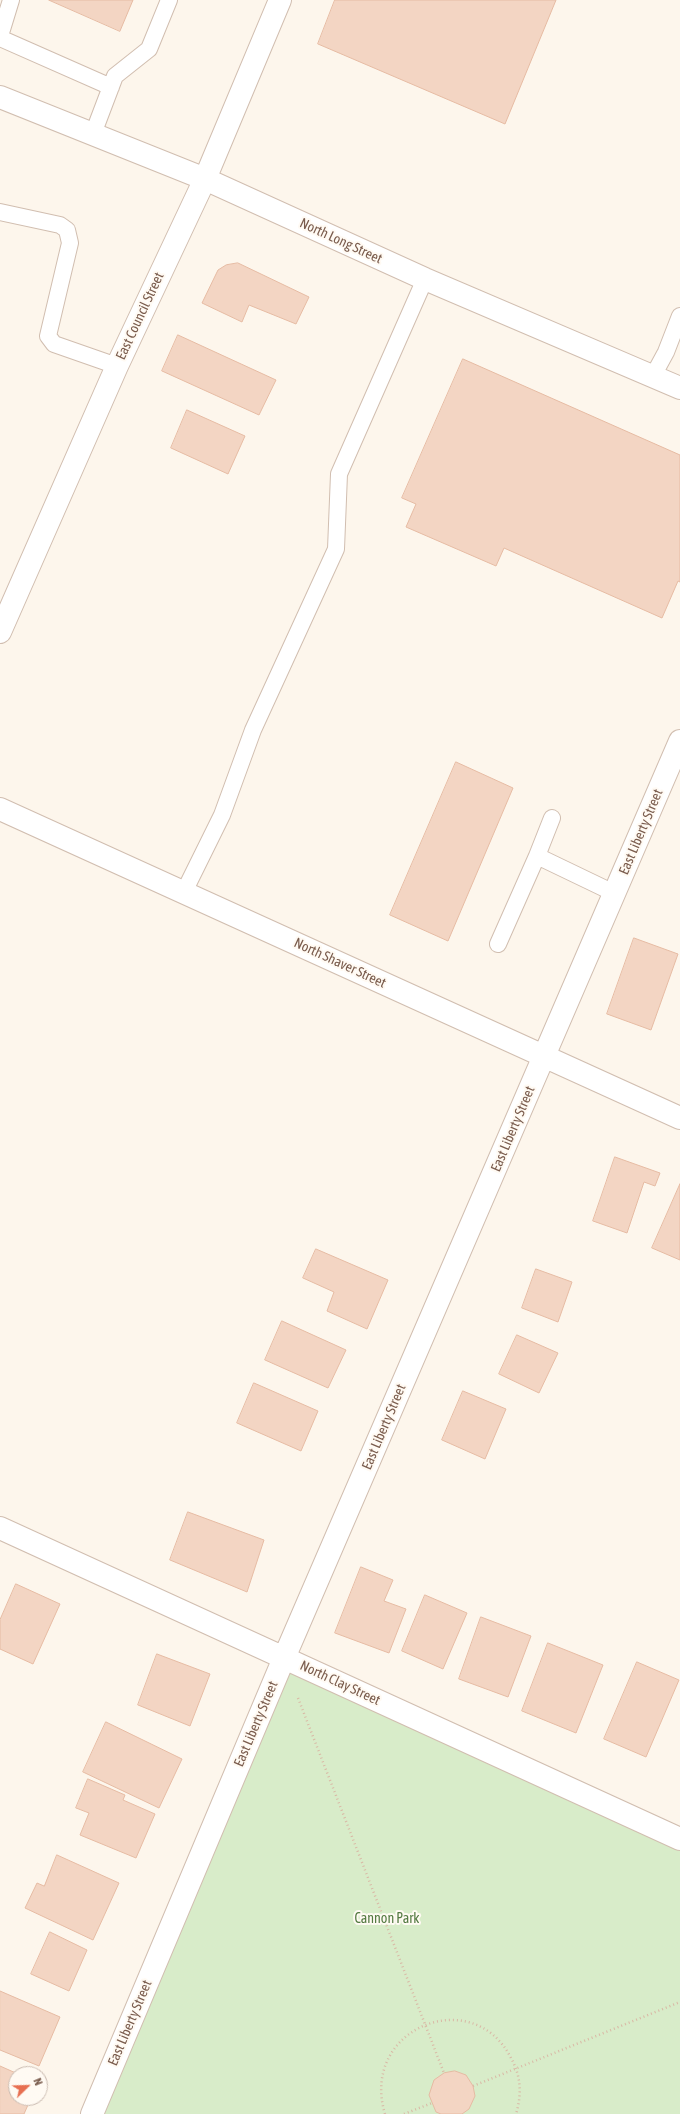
<!DOCTYPE html>
<style>
body{margin:0}
#map{position:relative;width:680px;height:2114px;overflow:hidden;background:#fdf6ec;font-family:"Asap Condensed",sans-serif}
canvas{display:block}
.north{position:absolute;left:8px;top:2066px;width:40px;height:40px;box-sizing:border-box;background:#fffaf3;border:1px solid #cabbb1;border-radius:50%;rotate:67deg;font-size:11px;font-weight:700;line-height:16px;text-align:center;color:#7a5c4d}
.north::after{content:'';display:block;margin:auto;width:14px;height:18px;background:#e76f51;clip-path:polygon(50% 0,100% 100%,50% 72%,0 100%)}
</style>
<div id="map">
<canvas width="680" height="2114"></canvas>
<div class="north">N</div>
</div>
<script>
const ctx = document.querySelector('canvas').getContext('2d');
ctx.lineJoin = 'round';
function paint(path, color) { ctx.fillStyle = color; ctx.fill(path, 'evenodd'); }
function stroke(path, color, width, dash) { ctx.strokeStyle = color; ctx.lineWidth = width; ctx.lineCap = dash ? 'butt' : 'round'; ctx.setLineDash(dash || []); ctx.stroke(path); }
function write(font, color, halo, rows, align = 'center') {
  ctx.font = font + ' "Asap Condensed",sans-serif'; ctx.lineWidth = 4; ctx.setLineDash([]); ctx.textBaseline = 'middle'; ctx.strokeStyle = halo; ctx.fillStyle = color; for (const [text, x, y, turn = 0] of rows) {
    ctx.save(); ctx.translate(x, y); ctx.rotate((+turn || 0) * Math.PI / 180); ctx.textAlign = isNaN(turn) ? turn : align; if (halo) ctx.strokeText(text, 0, 0); ctx.fillText(text, 0, 0); ctx.restore();
  }
}
paint(new Path2D(`
 M284 1658 680 1839V2114H92Z`), '#d8ecc9');
const building = new Path2D(`
 M49 0H133L120 31Z
 M335 0H556L505 124 318 44Z
 M238 263 309 297 296 324 249 305 242 322 202 303 218 270 226 265Z
 M178 335 276 380 259 415 162 371Z
 M463 359 680 455V582L678 581 662 618 504 548 496 566 406 527 416 504 402 498Z
 M187 410 245 436 228 474 171 448Z
 M456 762 513 788 448 941 390 915Z
 M634 938 678 954 651 1030 607 1014Z
 M615 1157 660 1173 655 1186 644 1182 627 1233 593 1221Z
 M680 1184V1260L652 1248Z
 M316 1249 388 1280 367 1329 327 1311 334 1292 303 1278Z
 M536 1269 572 1282 558 1322 522 1308Z
 M282 1321 346 1350 328 1388 265 1360Z
 M517 1335 558 1353 539 1393 499 1374Z
 M254 1383 318 1411 301 1451 237 1423Z
 M463 1391 506 1409 485 1459 442 1440Z
 M188 1512 264 1540 247 1592 170 1560Z
 M361 1567 393 1580 384 1601 406 1609 389 1653 335 1633Z
 M16 1584 60 1604 33 1664 0 1649V1620Z
 M425 1595 467 1613 443 1669 402 1651Z
 M481 1617 531 1636 508 1697 459 1679Z
 M548 1643 603 1665 576 1733 522 1711Z
 M157 1654 210 1674 190 1726 138 1705Z
 M637 1662 679 1680 646 1757 604 1739Z
 M106 1722 182 1759 159 1808 83 1772Z
 M88 1779 125 1795 123 1800 155 1814 136 1858 80 1835 89 1813 76 1808Z
 M57 1855 119 1883 93 1940 25 1908 37 1883 44 1886Z
 M50 1932 87 1950 69 1991 31 1974Z
 M0 1991 60 2017 39 2066 0 2050Z
 M0 2066 18 2074H16V2098H31L24 2114H0Z
 M455 2071 466 2075 473 2086 475 2096 469 2109 462 2114H441L436 2112 429 2095 434 2080 444 2073Z`);
paint(building, '#f3d5c3');
stroke(building, '#e6bba3', 1);
const service = new Path2D(`
 M0 36 11 0
 M0 38 111 87
 M93 134 115 76 149 49 169 0
 M0 212 60 225 67 230 70 243 48 336 54 344 117 366
 M653 376 666 352 680 316
 M552 818 537 856 614 893
 M184 892 222 815 253 730 336 549 339 474 425 279
 M498 944 537 856`);
const minor = new Path2D(`
 M0 632 117 366 205 179 280 0
 M0 809 680 1118
 M0 1528 680 1839
 M92 2114 284 1658 680 741`);
const tertiary = new Path2D(`
 M0 97 205 179 425 279 680 388`);
stroke(service, '#d1beb0', 18);
stroke(minor, '#d1beb0', 24);
stroke(tertiary, '#d1beb0', 24);
stroke(new Path2D(`
 M298 1698 444 2073
 M473 2086 680 2002
 M385 2114C359 2028 473 1983 511 2058 521 2076 522 2094 516 2114
 M404 2114 432 2103`), '#d9b8a5', 2.5, [1, 3]);
stroke(service, '#fff', 16);
stroke(minor, '#fff', 22);
stroke(tertiary, '#fff', 22);
write('14px', '#7a5c4d', '#fffaf3', [
 ["North Long Street",341,241,25],
 ["East Council Street",140,316,-65],
 ["East Liberty Street",641,832,-67],
 ["North Shaver Street",340,963,25],
 ["East Liberty Street",513,1129,-67],
 ["East Liberty Street",384,1427,-67],
 ["North Clay Street",340,1683,25],
 ["East Liberty Street",256,1724,-67],
 ["East Liberty Street",130,2023,-67]
]);
write('14px', '#537a41', '#fffaf3', [
 ["Cannon Park",387,1919]
]);
</script>
